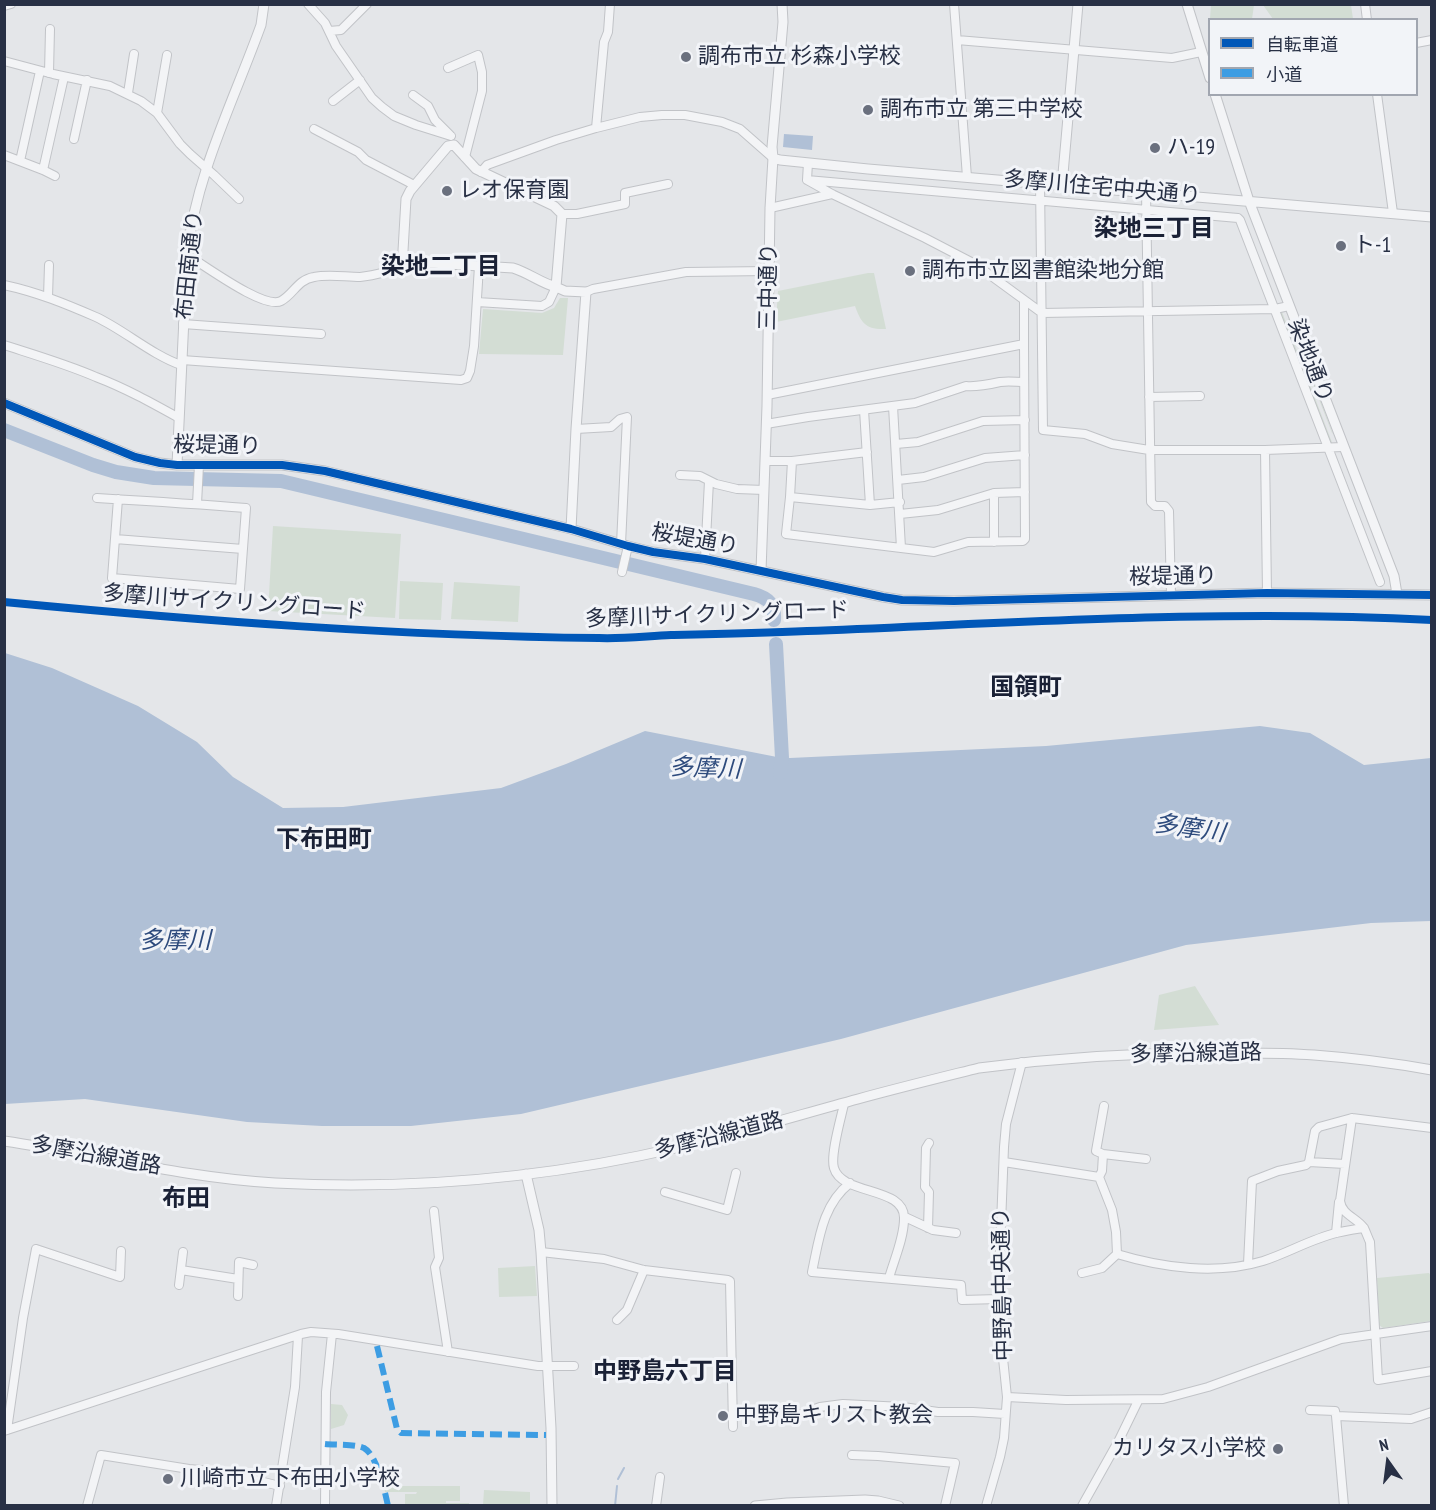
<!DOCTYPE html>
<meta charset="utf-8">
<style>
body{margin:0}
#map{position:relative;width:1436px;height:1510px;overflow:hidden;background:#e4e6e9;font-family:"PT Sans Narrow","Noto Sans JP",sans-serif}
canvas{display:block}
.frame{position:absolute;inset:0;border:6px solid #283045;pointer-events:none}
.legend{position:absolute;left:1208px;top:18px;width:210px;height:78px;box-sizing:border-box;background:#f2f4f8;border:2px solid #a1a6b0;margin:0;padding:8px 10px;list-style:none;font-size:18px;color:#283045}
.legend li{display:flex;align-items:center;gap:12px;height:30px}
.legend b{width:30px;border:2px solid #a1a6b0}
.north{position:absolute;left:1358px;top:1432px;width:60px;height:60px;-webkit-text-stroke:4px #f2f4f8;paint-order:stroke;rotate:346deg;font-size:16px;font-weight:700;line-height:24px;text-align:center;color:#283045}
.north::after{content:'';display:block;margin:auto;width:21px;height:27px;background:#283045;clip-path:polygon(50% 0,100% 100%,50% 72%,0 100%)}
</style>
<div id="map">
<canvas width="1436" height="1510"></canvas>
<div class="frame"></div>
<ul class="legend">
<li><b style="height:8px;background:#0057b8"></b>自転車道</li>
<li><b style="height:8px;background:#3d9de3"></b>小道</li>
</ul>
<div class="north">N</div>
</div>
<script>
const ctx = document.querySelector('canvas').getContext('2d');
ctx.lineJoin = 'round';
function paint(path, color) { ctx.fillStyle = color; ctx.fill(path, 'evenodd'); }
function stroke(path, color, width, dash) { ctx.strokeStyle = color; ctx.lineWidth = width; ctx.lineCap = dash ? 'butt' : 'round'; ctx.setLineDash(dash || []); ctx.stroke(path); }
function write(font, color, halo, rows, align = 'center') {
  ctx.font = font + ' "PT Sans Narrow","Noto Sans JP",sans-serif'; ctx.lineWidth = 6; ctx.setLineDash([]); ctx.textBaseline = 'middle'; ctx.strokeStyle = halo; ctx.fillStyle = color; for (const [text, x, y, turn = 0] of rows) {
    ctx.save(); ctx.translate(x, y); ctx.rotate((+turn || 0) * Math.PI / 180); ctx.textAlign = isNaN(turn) ? turn : align; if (halo) ctx.strokeText(text, 0, 0); ctx.fillText(text, 0, 0); ctx.restore();
  }
}
paint(new Path2D(`
 M1211 5H1254L1252 19H1210Z
 M1263 5H1351L1353 19H1273Z
 M868 273H874L886 329C866 330 861 323 855 306L776 322 778 291Z
 M560 298H568L563 355 479 354 483 309 542 313 554 308Z
 M1281 310 1282 312 1333 445H1331L1279 312Z
 M1288 319 1290 320 1333 434 1332 433Z
 M273 526 401 534 395 618 268 611Z
 M400 581 443 583 441 620 399 619Z
 M454 582 520 586 518 622 451 619Z
 M1195 986 1219 1025 1154 1030 1159 995Z
 M535 1266 537 1296 499 1297 498 1268Z
 M1429 1273 1431 1276V1321L1383 1328 1379 1325 1377 1278Z
 M331 1404 342 1405 348 1415 344 1425 331 1429Z
 M384 1486H460V1501H446V1503H469V1505H405V1494H416L417 1492H385Z
 M484 1490 530 1492V1505H483Z`), '#d3ddd4');
paint(new Path2D(`
 M784 134 813 136 812 150 783 147Z
 M5 653 52 668 138 706 197 742 233 777 283 808 343 807 501 788 566 764 645 731 782 758H790L1046 746 1260 726 1310 733 1364 765 1431 758V921L1371 923 1186 945 841 1039 521 1114 411 1126H322L247 1122 85 1099 5 1104Z`), '#b0c0d6');
stroke(new Path2D(`
 M618 1479 624 1468
 M615 1506 617 1486`), '#b0c0d6', 2);
stroke(new Path2D(`
 M4 430 93 465 116 472 154 478 281 481 754 594C768 598 775 604 774 620
 M776 644 782 758 780 773`), '#b0c0d6', 14);
const minor = new Path2D(`
 M308 4 325 23 336 46 372 98 382 107 394 116 416 125 451 136
 M954 4 967 177
 M1365 4 1367 20
 M4 6 11 4
 M329 31 341 30 367 4
 M957 40 1172 58 1201 52
 M1416 43 1432 40
 M4 61 53 74 110 86 141 101 157 113 180 144 190 154 214 175 239 199
 M448 68 478 55 482 72V91L465 157
 M49 73 50 29
 M128 93 134 54
 M1377 94 1393 213
 M413 95 428 106 435 120 450 135
 M333 101 360 80
 M157 113 167 55
 M596 128 604 42 608 32 610 4
 M314 129 358 152 366 160 414 185
 M74 139 87 80
 M4 155 43 170 55 176
 M20 161 40 71
 M808 163 807 180 832 194 925 238 975 264 1042 313 1275 309 1289 306
 M43 170 64 77
 M481 172 487 165 556 140 596 128 640 117 662 115H685L722 122 740 129 773 158
 M807 180 1238 218 1240 220 1380 582
 M1040 183 1043 430 1085 434 1112 444 1149 450H1265L1343 447
 M1146 192 1151 502 1155 506H1165L1169 511 1171 595
 M770 208 832 194
 M562 214H577L625 204V193L668 184
 M187 255C203 264 264 310 281 301 294 294 297 280 314 277 329 274 345 277 360 277 374 276 388 271 402 268
 M4 285C37 292 66 304 96 317 124 330 152 355 181 365
 M586 292 593 289 686 272 769 271
 M48 297 49 265
 M477 302 542 306 549 302 556 287
 M183 324 321 334
 M4 345C35 355 66 364 96 377 125 388 152 403 179 418
 M182 360 461 380 467 378 470 371 474 346 479 266
 M767 395 1024 344V301
 M1149 397 1200 396
 M893 406 901 548
 M864 410 870 505
 M766 424 808 417 915 403 966 386C975 387 991 384 1000 382 1008 381 1017 382 1024 382
 M576 429 611 427 620 419 627 417 621 544
 M896 444 918 442 983 421 1025 420
 M1265 450 1267 593
 M765 461H792L867 452
 M792 461 790 497 870 505 900 502
 M680 475 700 476 716 484 737 489 764 490
 M898 480 924 477 985 458 1025 455
 M994 493V542
 M790 497 786 534 934 552 968 542 1023 541 1025 539 1024 344
 M97 498C147 501 196 504 246 508L240 589 112 578 118 499
 M197 504 199 465
 M900 514 938 510 994 493 1025 492
 M115 539 243 549
 M705 559 709 481
 M622 572 628 546
 M844 1104C841 1118 830 1155 834 1168 842 1196 906 1186 904 1219 904 1238 894 1260 889 1278
 M1352 1118 1340 1201C1342 1215 1356 1217 1364 1228 1366 1232 1368 1238 1370 1242L1378 1380 1432 1371
 M1103 1154 1096 1151 1104 1106
 M1004 1162 1099 1177 1112 1210 1116 1232 1117 1254C1163 1268 1217 1275 1263 1261 1288 1253 1311 1239 1336 1233 1345 1231 1355 1229 1364 1228
 M1345 1164 1309 1162 1315 1131 1319 1127 1352 1118 1432 1128
 M1099 1177 1102 1171 1103 1154 1146 1159
 M850 1183C822 1205 819 1240 812 1272L961 1285 962 1300 999 1299
 M665 1192 727 1210 736 1173
 M434 1211 439 1258 435 1267 448 1352
 M905 1217 933 1230 956 1233
 M928 1228 929 1192 925 1187 926 1148 929 1143
 M1336 1233 1339 1202
 M541 1252 604 1259 644 1270 728 1280 730 1281 733 1427
 M1248 1264 1252 1181 1278 1171 1306 1165 1309 1162
 M181 1270 238 1279
 M1082 1273 1102 1268 1117 1254
 M179 1285 183 1252
 M238 1296 239 1262 253 1265
 M617 1320 627 1310 644 1270
 M1007 1397 1066 1400 1163 1399 1208 1387 1341 1339 1432 1326
 M1310 1410 1335 1411 1336 1416 1411 1419 1432 1412
 M1336 1416 1344 1506
 M788 1419 820 1407 843 1404 903 1407 938 1412H973L1005 1414
 M7 1430 23 1318 36 1249 120 1277 121 1251
 M4 1431 301 1334 311 1332 338 1334 538 1366H574
 M852 1455 878 1456 955 1463 945 1506
 M87 1506 101 1455 189 1469 222 1472 280 1486
 M276 1506 295 1387 298 1336
 M325 1506 326 1392 332 1334
 M656 1506 660 1477
 M986 1506 1000 1457 1004 1438 1007 1397 1000 1329 999 1276 1004 1147 1006 1124 1022 1062
 M1082 1506 1119 1440 1138 1401`);
const tertiary = new Path2D(`
 M1187 4 1210 78
 M1215 94 1249 201 1394 576 1397 594
 M773 158 780 160 868 169 1432 217
 M1062 185 1078 4
 M556 287C541 283 529 273 513 268L431 263 402 268 406 199 410 191 448 146 454 145 476 169 554 206 562 214 556 287 565 291 586 292 576 429 571 529
 M4 403 135 457 160 463 177 465H282L325 471 571 529 628 546 653 552 705 559 883 597 902 600 954 601 1267 593 1432 595
 M177 465 187 255C196 174 234 100 261 25L264 4
 M761 571 767 406 770 208 773 158 772 147 783 22 782 4
 M4 1141C95 1154 184 1178 275 1183 411 1190 548 1178 680 1147 740 1133 799 1115 858 1099 898 1088 939 1078 979 1068 1054 1058 1129 1053 1205 1053 1242 1053 1278 1052 1314 1055 1354 1058 1393 1063 1432 1070
 M526 1174 539 1230 541 1252 551 1428 552 1506
 M755 1506 787 1503 865 1500 878 1501 899 1506`);
stroke(minor, '#c1c3c7', 10);
stroke(tertiary, '#c1c3c7', 11);
stroke(minor, '#f3f4f6', 8);
stroke(tertiary, '#f3f4f6', 9);
stroke(new Path2D(`
 M377 1346 397 1429 401 1433 546 1435
 M325 1444C335 1445 356 1444 364 1448 377 1455 385 1492 388 1506`), '#3d9de3', 6, [12, 6]);
stroke(new Path2D(`
 M4 403 135 457 160 463 177 465H282L325 471 571 529 628 546 653 552 705 559 883 597 902 600 954 601 1267 593 1432 595
 M4 602C202 621 400 636 599 638 623 639 647 636 671 635 716 634 762 633 807 631 1015 623 1223 609 1432 620`), '#0057b8', 8);
for (const [x, y, r, color] of [
 [686,57,6,"#6a707e"],
 [868,110,6,"#6a707e"],
 [1155,148,6,"#6a707e"],
 [447,191,6,"#6a707e"],
 [1341,246,6,"#6a707e"],
 [910,271,6,"#6a707e"],
 [723,1416,6,"#6a707e"],
 [1278,1449,6,"#6a707e"],
 [168,1479,6,"#6a707e"]
]) { const dot = new Path2D(); dot.arc(x, y, r, 0, 2 * Math.PI); ctx.fillStyle = color; ctx.fill(dot); stroke(dot, '#f2f4f8', 2); }
write('22px', '#283045', '#f2f4f8', [
 ["調布市立 杉森小学校",698,57],
 ["調布市立 第三中学校",880,110],
 ["ハ-19",1167,148],
 ["レオ保育園",459,191],
 ["ト-1",1353,246],
 ["調布市立図書館染地分館",922,271],
 ["中野島キリスト教会",735,1416],
 ["カリタス小学校",1266,1449,"right"],
 ["川崎市立下布田小学校",180,1479]
], 'left');
write('22px', '#283045', '#f2f4f8', [
 ["多摩川住宅中央通り",1102,188,5],
 ["布田南通り",190,265,-84],
 ["三中通り",769,287,-89],
 ["染地通り",1310,361,69],
 ["桜堤通り",217,446,1],
 ["桜堤通り",695,540,10],
 ["桜堤通り",1173,577,-1],
 ["多摩川サイクリングロード",234,603,4],
 ["多摩川サイクリングロード",717,615,-2],
 ["多摩沿線道路",1196,1054,-1],
 ["多摩沿線道路",719,1136,-14],
 ["多摩沿線道路",96,1156,10],
 ["中野島中央通り",1003,1284,-91]
]);
write('bold 24px', '#1a2136', '#f2f4f8', [
 ["染地三丁目",1154,229],
 ["染地二丁目",441,267],
 ["国領町",1026,688],
 ["下布田町",324,840],
 ["布田",186,1199],
 ["中野島六丁目",665,1372]
]);
write('italic 24px', '#2e4b7d', '#f2f4f8', [
 ["多摩川",705,769,2],
 ["多摩川",1189,829,8],
 ["多摩川",175,941]
]);
</script>
